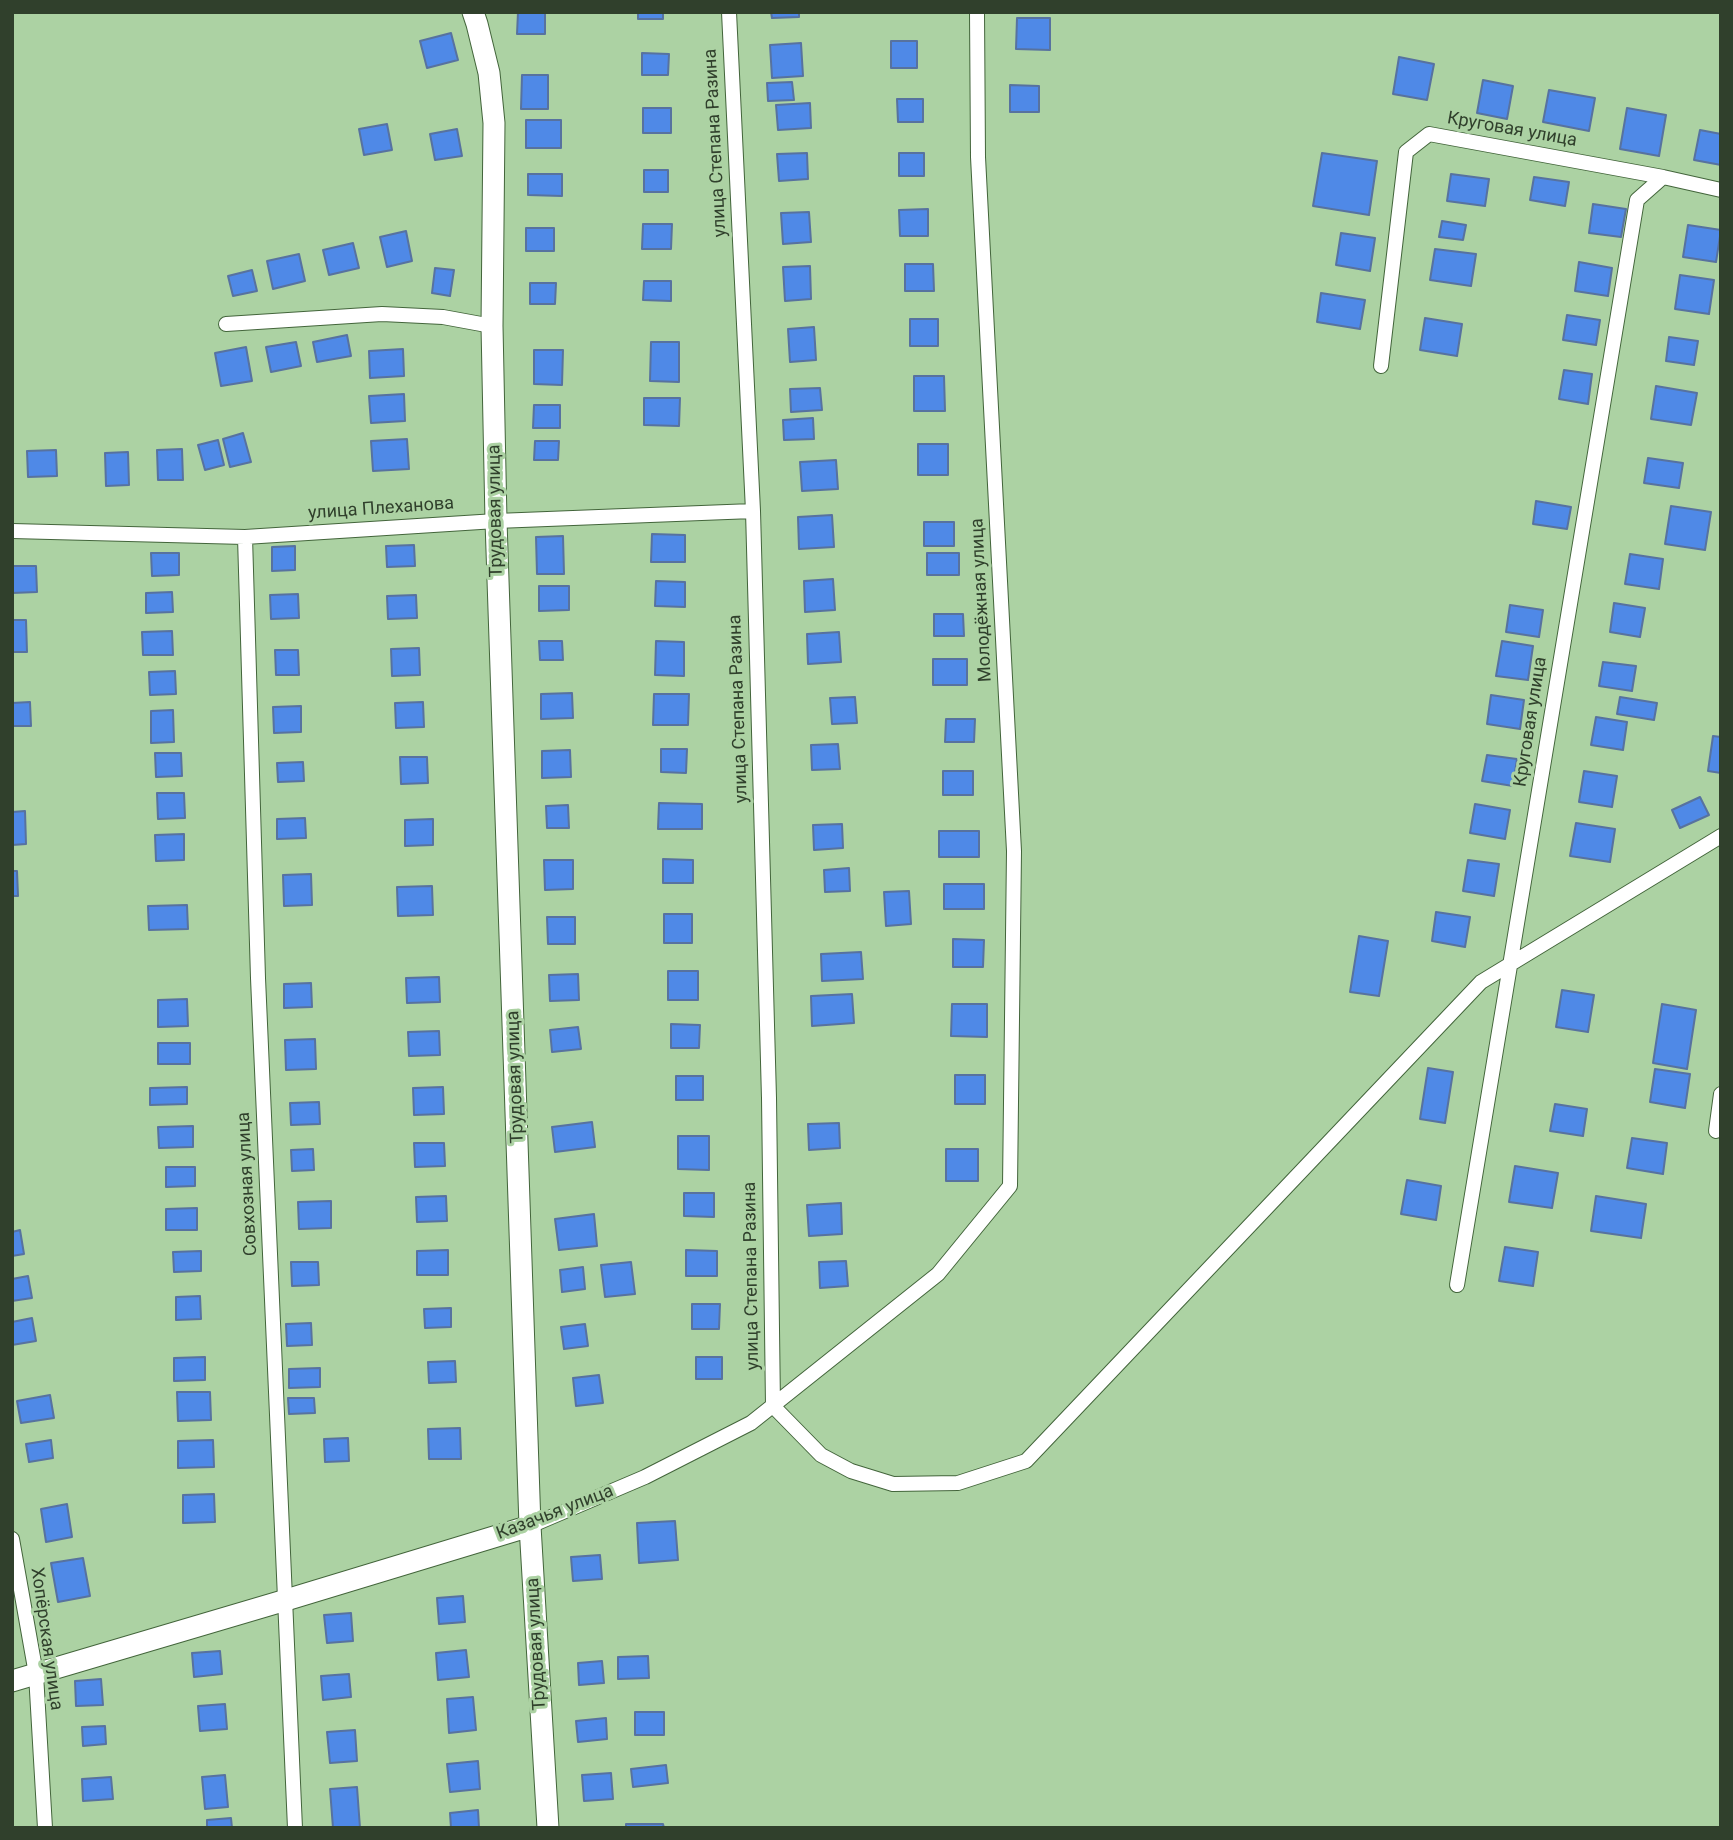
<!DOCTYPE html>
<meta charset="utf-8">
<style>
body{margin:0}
#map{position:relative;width:1733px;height:1840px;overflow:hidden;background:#acd2a3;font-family:Roboto,sans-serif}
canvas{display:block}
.frame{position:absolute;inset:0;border:14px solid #30402c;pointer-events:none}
</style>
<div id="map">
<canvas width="1733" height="1840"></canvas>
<div class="frame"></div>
</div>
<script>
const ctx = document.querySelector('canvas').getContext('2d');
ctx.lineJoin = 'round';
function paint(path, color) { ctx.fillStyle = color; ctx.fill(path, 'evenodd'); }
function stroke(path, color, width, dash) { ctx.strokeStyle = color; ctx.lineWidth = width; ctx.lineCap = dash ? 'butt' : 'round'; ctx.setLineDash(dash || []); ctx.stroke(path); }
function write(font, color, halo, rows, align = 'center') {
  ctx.font = font + ' Roboto,sans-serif'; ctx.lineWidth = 6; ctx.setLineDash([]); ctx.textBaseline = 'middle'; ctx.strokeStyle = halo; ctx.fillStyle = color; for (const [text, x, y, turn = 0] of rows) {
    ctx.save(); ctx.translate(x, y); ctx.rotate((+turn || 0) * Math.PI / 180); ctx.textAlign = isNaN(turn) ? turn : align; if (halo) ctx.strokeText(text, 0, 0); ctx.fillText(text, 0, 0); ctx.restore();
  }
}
const building = new Path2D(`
 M518 12H545V34H517Z
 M638 12H663V19H638Z
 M771 12H799V17L772 18Z
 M1017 18H1050V50L1016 49Z
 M451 33 458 60 427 68 420 41Z
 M891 41H917V68H891Z
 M801 43 803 76 772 78 770 45Z
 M642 53 669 54 668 75H642Z
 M1399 57 1434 64 1427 100 1393 94Z
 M522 75H548V109H521Z
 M1483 80 1513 86 1507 119 1477 113Z
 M792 82 794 100 768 101 767 83Z
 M1010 85 1039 86V112H1010Z
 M1549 90 1595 98 1589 131 1543 122Z
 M897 99H923V122H898Z
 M810 103 811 128 778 130 776 105Z
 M643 108H671V133H643Z
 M1627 108 1666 115 1659 156 1620 149Z
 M526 120H561V148H526Z
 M387 124 392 150 364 155 359 129Z
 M457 129 462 156 435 160 430 134Z
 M1700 130 1721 134V165L1694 160Z
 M807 153 808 179 779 181 777 154Z
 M899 153H924V176H899Z
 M1322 153 1377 161 1369 215 1313 206Z
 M644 170H668V192H644Z
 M528 174H562V196L528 195Z
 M1451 174 1489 179 1485 206 1447 201Z
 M1534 177 1569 182 1565 206 1530 200Z
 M1593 204 1626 209 1621 237 1589 233Z
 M928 209V236H900L899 210Z
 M809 212 811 242 783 244 781 213Z
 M1442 221 1466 225 1463 240 1439 237Z
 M643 224H672L671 249H642Z
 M1688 225 1721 230 1716 262 1683 257Z
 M526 228H554V251H526Z
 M406 231 412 261 387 267 380 237Z
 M1341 233 1375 238 1370 271 1336 265Z
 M353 243 359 268 329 275 323 250Z
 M1435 249 1476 254 1471 286 1430 280Z
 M299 254 305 281 273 289 267 261Z
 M1579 262 1612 268 1608 296 1575 291Z
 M905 264H933L934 291H905Z
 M810 266 811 299 785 301 783 267Z
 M435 268 454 270 450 296 432 293Z
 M252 270 257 291 233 296 228 276Z
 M1680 275 1714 280 1709 314 1675 309Z
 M644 281H671V301L643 300Z
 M530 283H556L555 304H530Z
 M1321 293 1365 300 1360 329 1317 322Z
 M1567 315 1600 320 1596 345 1563 340Z
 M1425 318 1462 324 1457 356 1420 350Z
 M910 319H938V346H910Z
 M814 327 816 360 790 362 788 329Z
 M347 335 351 356 317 362 313 342Z
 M1669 337 1698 341 1694 365 1666 361Z
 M296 342 301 366 271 372 266 347Z
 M651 342H679V382L650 381Z
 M246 347 252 381 221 386 215 353Z
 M403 349 404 376 370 378 369 351Z
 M534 350H563L562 385 534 384Z
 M1564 370 1592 374 1588 404 1559 399Z
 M914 376H944L945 411H914Z
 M1656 386 1697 393 1691 425 1651 419Z
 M820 388 822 410 791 412 790 389Z
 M404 394 405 421 371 423 369 396Z
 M644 398H680L679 426 644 425Z
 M534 405H560V428H533Z
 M813 418 814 439 784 440 783 420Z
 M243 433 251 462 230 467 223 439Z
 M407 439 409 469 373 471 371 441Z
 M218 440 224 465 205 470 198 445Z
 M535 441H559L558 460H534Z
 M918 444H948V475H918Z
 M182 449 183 480H158L157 450Z
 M56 450 57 476 28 477 27 451Z
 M128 452 129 485 106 486 105 453Z
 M1648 458 1683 463 1679 488 1644 483Z
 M836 460 838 489 802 491 800 462Z
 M1536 501 1571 507 1567 529 1533 524Z
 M1671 506 1711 512 1705 550 1665 544Z
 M832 515 834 547 799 549 798 517Z
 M924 522H954V546H924Z
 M652 534 685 535V562H651Z
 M563 536 564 574H537L536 537Z
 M414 545 415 566 387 567 386 546Z
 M295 546V570L272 571V547Z
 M151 553H179V575L152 576Z
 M927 553H959V575H927Z
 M1630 554 1663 559 1659 589 1625 584Z
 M12 566H36L37 592 12 593Z
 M833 579 835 610 805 612 804 581Z
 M656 581 685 582V607L655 606Z
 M539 586H569V610L539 611Z
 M172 592 173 612 146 613V593Z
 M298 594 299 618 271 619 270 595Z
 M416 595 417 618 388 619 387 596Z
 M1614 603 1645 608 1640 637 1610 632Z
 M1510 605 1543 610 1539 637 1506 632Z
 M934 614H963L964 636H934Z
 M12 620H26L27 652H12Z
 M172 631 173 655H143L142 632Z
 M839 632 841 662 808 664 807 634Z
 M539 641H562L563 660H540Z
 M656 641 684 642V676L655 675Z
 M1502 641 1533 646 1528 680 1496 676Z
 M419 648 420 675 392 676 391 649Z
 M275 650H298L299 675H276Z
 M933 659H967V685H933Z
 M1603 662 1636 666 1632 691 1599 686Z
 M175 671 176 694 150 695 149 672Z
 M572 693 573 718 541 719V694Z
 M654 694H689L688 725H653Z
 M1491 695 1524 700 1520 729 1487 724Z
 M855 697 857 723 832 724 830 698Z
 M1620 697 1657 703 1654 720 1617 714Z
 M30 702 31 726H12V703Z
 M423 702 424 727 396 728 395 703Z
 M301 706V732L274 733 273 707Z
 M173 710 174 742 151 743V711Z
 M1596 717 1627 722 1623 750 1591 745Z
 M946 719H975L974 742H945Z
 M1713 736 1721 737V773L1708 771Z
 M838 744 840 769 812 770 811 745Z
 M661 749H687L686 773 661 772Z
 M570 750 571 777 542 778V751Z
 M155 753H181L182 776 156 777Z
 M1487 755 1517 759 1513 786 1482 781Z
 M400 757H427L428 783 401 784Z
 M303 762 304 781 278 782 277 763Z
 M943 771H973V795H943Z
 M1584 771 1617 776 1612 807 1579 802Z
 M157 793H184L185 818 158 819Z
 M1700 797 1709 815 1680 828 1672 810Z
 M659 803 702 804V829H658Z
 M1475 804 1510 810 1505 839 1470 833Z
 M568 805 569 828H547L546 806Z
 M25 811 26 844 12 845V812Z
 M305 818 306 838 277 839V819Z
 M433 819V845L405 846V820Z
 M1576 823 1615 829 1610 862 1570 856Z
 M842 824 843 848 814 850 813 825Z
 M939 831H979V857H939Z
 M184 834V860L156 861 155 835Z
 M663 859 693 860V883H663Z
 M544 860H573V889L545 890Z
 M1468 860 1499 864 1494 896 1463 891Z
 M849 868 850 891 825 892 824 870Z
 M12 871H17L18 896H12Z
 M311 874 312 905 284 906 283 875Z
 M944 884H984V909H944Z
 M432 886 433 915 398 916 397 887Z
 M909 891 911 924 886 926 884 892Z
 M187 905 188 929 149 930 148 906Z
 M1436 912 1470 917 1465 947 1432 941Z
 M664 914H692V943H664Z
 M547 917H575V944H548Z
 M1359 936 1388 941 1379 996 1350 992Z
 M953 939 984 940 983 967H953Z
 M861 952 863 979 822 981 821 954Z
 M668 971H698V1000H668Z
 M578 974 579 1000 550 1001 549 975Z
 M439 977 440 1002 407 1003 406 978Z
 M311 983 312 1007 284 1008V984Z
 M1562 990 1594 995 1588 1032 1556 1027Z
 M852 994 854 1023 812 1026 811 996Z
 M187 999 188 1026 158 1027V1000Z
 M952 1004H987V1037L951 1036Z
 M1662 1004 1696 1010 1687 1069 1653 1063Z
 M671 1024 700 1025 699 1048H671Z
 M578 1027 581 1049 552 1052 550 1030Z
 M439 1031 440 1055 409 1056 408 1032Z
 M315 1039 316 1069 286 1070 285 1040Z
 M158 1043H190V1064H158Z
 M1428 1068 1453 1072 1445 1123 1420 1119Z
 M1655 1069 1690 1074 1685 1108 1650 1102Z
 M955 1075H985V1104H955Z
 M676 1076H703V1100H676Z
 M187 1087V1104L150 1105V1088Z
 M443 1087 444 1114 414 1115 413 1088Z
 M319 1102 320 1124 291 1125 290 1103Z
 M1555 1104 1587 1109 1583 1136 1550 1131Z
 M592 1122 595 1147 555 1152 552 1127Z
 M839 1123 840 1148 809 1150 808 1124Z
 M193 1126V1147L159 1148 158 1127Z
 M678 1136H709V1170L678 1169Z
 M1632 1138 1667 1143 1663 1174 1627 1168Z
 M414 1143H444L445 1166 415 1167Z
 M313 1149 314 1170 292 1171 291 1150Z
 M946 1149H978V1181H946Z
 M1515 1166 1558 1173 1552 1208 1509 1202Z
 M166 1167H195V1186L166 1187Z
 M1407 1180 1441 1186 1436 1220 1401 1214Z
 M684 1193H714V1217L684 1216Z
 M446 1196 447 1221 417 1222 416 1197Z
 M1596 1196 1646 1204 1641 1238 1591 1231Z
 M331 1201V1228L299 1229 298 1202Z
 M841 1203 842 1234 809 1236 807 1205Z
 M197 1208V1230H166V1209Z
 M594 1214 597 1246 559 1250 555 1219Z
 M20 1230 24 1254 12 1256V1232Z
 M1505 1247 1538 1252 1533 1286 1499 1281Z
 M448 1250V1275H417V1251Z
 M686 1250 717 1251V1276H686Z
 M201 1251V1271L174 1272 173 1252Z
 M846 1261 848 1286 820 1288 819 1262Z
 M291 1262H318L319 1285 292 1286Z
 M631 1262 635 1294 605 1297 601 1265Z
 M583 1267 585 1289 562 1292 560 1270Z
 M28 1276 32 1298 12 1301V1279Z
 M200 1296 201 1319 176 1320V1297Z
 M692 1304H720L719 1329H692Z
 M451 1308V1327L425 1328 424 1309Z
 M32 1318 36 1341 12 1345V1322Z
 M311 1323 312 1345 287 1346 286 1324Z
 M585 1324 588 1346 564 1349 561 1327Z
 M205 1357V1380L174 1381V1358Z
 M696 1357H722V1379H696Z
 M455 1361 456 1382 429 1383 428 1362Z
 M320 1368V1387L289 1388V1369Z
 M599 1375 603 1403 576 1406 573 1378Z
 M177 1392H210L211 1420 178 1421Z
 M50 1395 54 1418 21 1423 17 1401Z
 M288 1398H314L315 1413 289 1414Z
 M460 1428 461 1459H429L428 1429Z
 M348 1438 349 1461 325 1462 324 1439Z
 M51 1440 53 1458 29 1462 26 1444Z
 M213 1440 214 1467 178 1468V1441Z
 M214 1494 215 1522 183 1523V1495Z
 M67 1504 72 1537 46 1542 41 1509Z
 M675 1521 678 1560 639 1563 637 1523Z
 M600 1555 602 1579 573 1581 571 1557Z
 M83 1558 90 1596 58 1602 51 1563Z
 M463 1596 465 1622 439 1624 437 1598Z
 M351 1613 353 1641 327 1643 324 1615Z
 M466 1650 469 1677 438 1680 436 1653Z
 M220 1651 222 1674 194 1677 192 1653Z
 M648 1656 649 1678 618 1679V1657Z
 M602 1661 604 1683 579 1685 578 1663Z
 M349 1674 351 1697 323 1700 321 1676Z
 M101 1679 103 1705 76 1706 75 1681Z
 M473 1697 476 1730 449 1733 447 1699Z
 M225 1704 227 1729 200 1731 198 1706Z
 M635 1712H664V1735H635Z
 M606 1718 607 1739 578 1742 576 1721Z
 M105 1726 106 1744 83 1746 82 1727Z
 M355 1730 357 1761 330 1763 327 1732Z
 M478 1761 480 1789 450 1792 447 1764Z
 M666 1765 668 1783 633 1787 631 1769Z
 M611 1773 613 1799 584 1801 582 1775Z
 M225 1775 228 1807 205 1809 202 1777Z
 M111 1777 113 1799 83 1801 82 1779Z
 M357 1787 360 1828H333L330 1789Z
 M478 1810 479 1828H451L450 1813Z
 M231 1818 232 1828H207V1820Z
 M626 1824H663L664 1828H626Z`);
paint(building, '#4f89e7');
stroke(building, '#57729f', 2);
const street = new Path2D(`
 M729 12 753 511 769 1098 773 1406 821 1455 851 1471 893 1484 958 1483 1026 1461 1481 982 1721 836
 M226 324 382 314 443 317 492 326
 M1381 366 1406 152 1429 134 1663 177
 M12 531 245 537 496 521 753 511
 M245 537 258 978 295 1828
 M1716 1131 1721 1094
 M1457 1285 1637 200 1663 177 1721 190
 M530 1526 645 1477 751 1423 938 1274 1010 1186 1014 851 978 157 977 12
 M12 1539 36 1674 45 1828`);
const secondary = new Path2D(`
 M473 12 477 24 489 73 494 123 492 326 496 521 530 1526 548 1828
 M12 1681 286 1600 530 1526`);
stroke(street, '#43653b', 16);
stroke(secondary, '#43653b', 23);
stroke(street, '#fff', 14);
stroke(secondary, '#fff', 21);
write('18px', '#30402c', '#acd2a3', [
 ["Круговая улица",1512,130,10],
 ["улица Степана Разина",716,143,-93],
 ["улица Плеханова",381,509,-4],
 ["Трудовая улица",496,511,-91],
 ["Молодёжная улица",982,600,-93],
 ["улица Степана Разина",739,709,-92],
 ["Круговая улица",1531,722,-81],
 ["Трудовая улица",516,1077,-92],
 ["Совхозная улица",248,1184,-93],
 ["улица Степана Разина",752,1276,-91],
 ["Казачья улица",555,1513,-21],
 ["Хопёрская улица",46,1639,82],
 ["Трудовая улица",537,1644,-93]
]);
</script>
